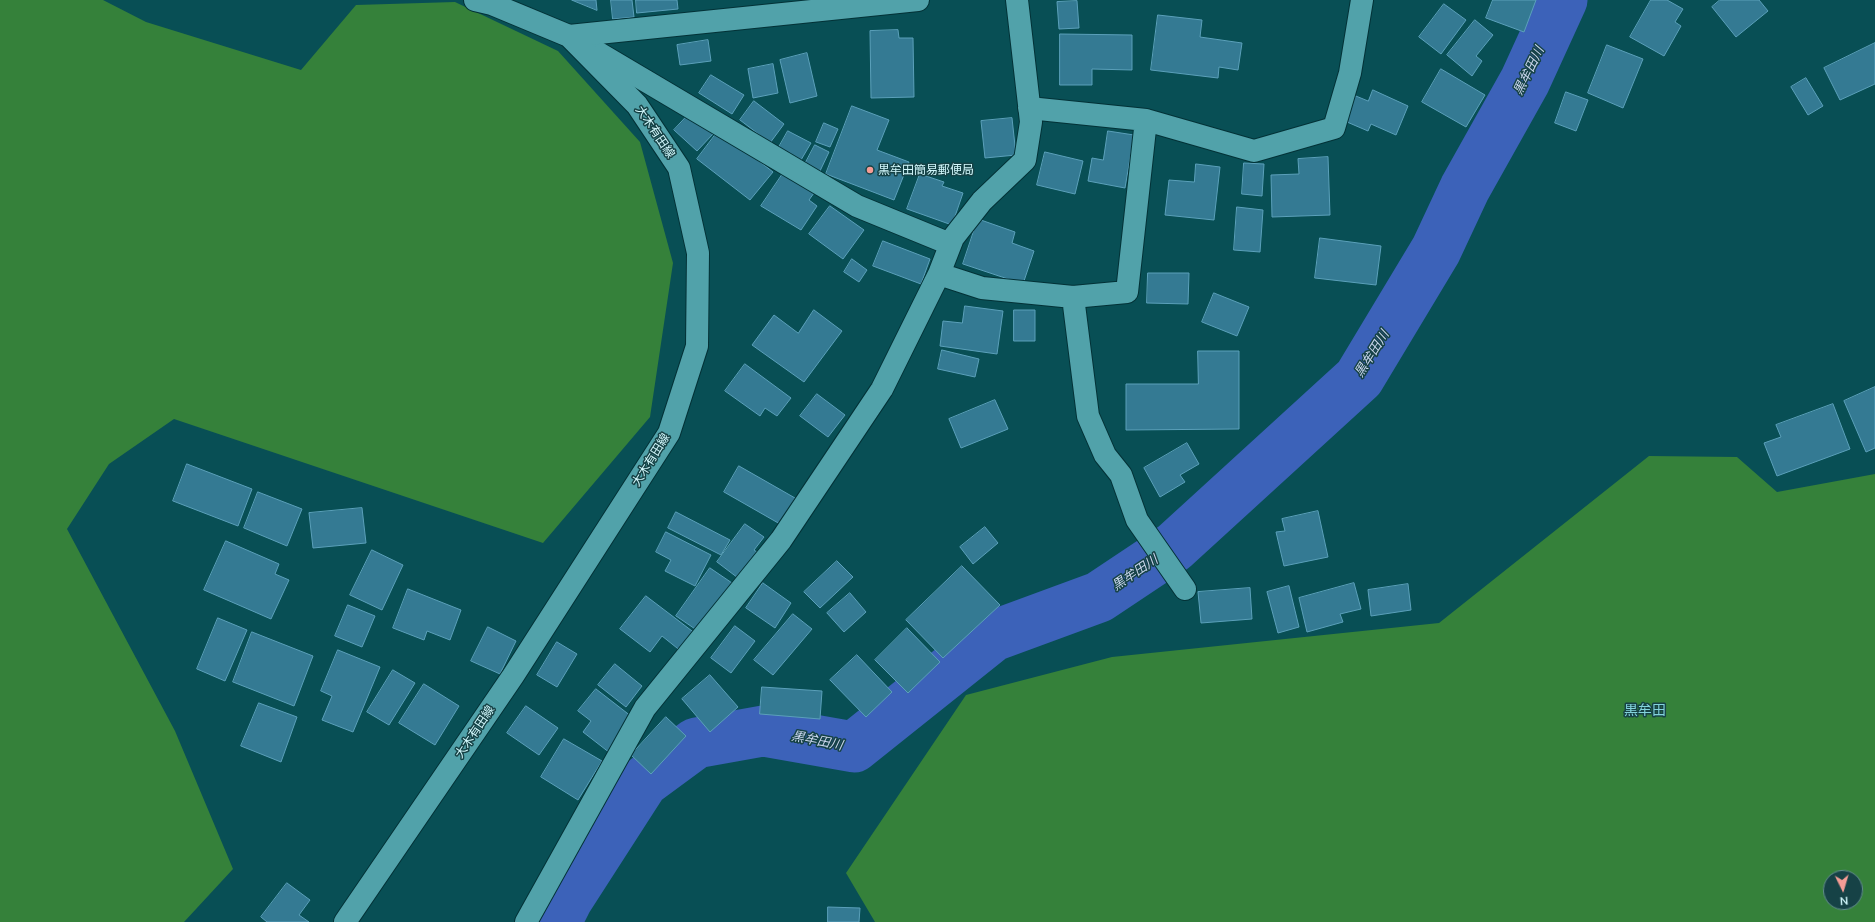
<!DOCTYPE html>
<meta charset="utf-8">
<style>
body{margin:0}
#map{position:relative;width:1875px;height:922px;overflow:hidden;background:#084f55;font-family:Mulish,sans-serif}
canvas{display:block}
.north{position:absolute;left:1823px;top:870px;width:40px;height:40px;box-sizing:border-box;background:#164246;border:1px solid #628b8f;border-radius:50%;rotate:175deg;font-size:11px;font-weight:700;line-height:16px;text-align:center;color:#d3f9fd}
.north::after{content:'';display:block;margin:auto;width:14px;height:18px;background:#f59c95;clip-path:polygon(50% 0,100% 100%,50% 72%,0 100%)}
</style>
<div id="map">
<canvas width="1875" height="922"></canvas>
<div class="north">N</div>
</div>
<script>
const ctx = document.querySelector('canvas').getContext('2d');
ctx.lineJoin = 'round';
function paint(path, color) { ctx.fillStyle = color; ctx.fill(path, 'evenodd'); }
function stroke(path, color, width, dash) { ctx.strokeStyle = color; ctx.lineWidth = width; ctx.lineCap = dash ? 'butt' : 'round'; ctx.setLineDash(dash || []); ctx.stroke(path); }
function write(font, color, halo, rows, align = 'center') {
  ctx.font = font + ' Mulish,"Noto Sans JP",sans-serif'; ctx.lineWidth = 3; ctx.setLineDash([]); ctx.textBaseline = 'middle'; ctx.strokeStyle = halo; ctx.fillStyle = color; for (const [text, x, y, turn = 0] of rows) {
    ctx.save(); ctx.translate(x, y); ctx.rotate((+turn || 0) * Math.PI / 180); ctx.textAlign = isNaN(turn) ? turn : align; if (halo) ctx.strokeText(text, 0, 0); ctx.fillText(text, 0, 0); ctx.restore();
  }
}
paint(new Path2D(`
 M0 0H103L146 22 301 70 356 5 455 2 558 51 640 142 673 263 650 417 543 543 174 419 109 464 67 529 175 731 233 869 184 922H0Z
 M1649 456 1737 457 1777 492 1875 474V922H875L846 873 966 695 1112 657 1439 623ZM1831 878H1855V902H1831Z`), '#35813a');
stroke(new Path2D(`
 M556 922 567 900 643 782 696 743 763 731 854 747 993 636 1099 597 1174 547 1359 378 1436 250 1465 188 1525 81 1562 0`), '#3c62b9', 51);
const building = new Path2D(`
 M572 0H596L597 10Z
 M611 0H632L634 17 613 19Z
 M636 0H677L678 9 637 13Z
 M1493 0H1536L1524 32 1486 18Z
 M1651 0H1667L1683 9 1675 22 1681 26 1664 56 1630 37Z
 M1720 0H1759L1768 11 1736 37 1712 7Z
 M1077 1 1079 28 1059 29 1057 2Z
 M1444 4 1466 20 1441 54 1419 37Z
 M1158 15 1202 20 1200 37 1242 43 1238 70 1219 67 1218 78 1151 70Z
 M1475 20 1493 35 1476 56 1482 61 1472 76 1447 55Z
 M898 30 899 38H913L914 97 871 98 870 31Z
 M1060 34 1132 35V70L1092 69V85H1060Z
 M708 40 711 61 680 65 677 45Z
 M1875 43V84L1840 100 1824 68Z
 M1607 45 1643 59 1623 108 1588 93Z
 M807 53 817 96 790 103 780 60Z
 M773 64 778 93 753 98 748 69Z
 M1441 69 1485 95 1466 127 1422 102Z
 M711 75 744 95 732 114 699 93Z
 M1806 78 1823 106 1808 115 1791 87Z
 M1373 90 1408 106 1396 135 1371 124 1368 131 1340 119 1351 94 1368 101Z
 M1566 92 1588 100 1576 131 1555 123Z
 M754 101 784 124 770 143 740 120Z
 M852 106 889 120 877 150 909 162 894 200 826 174Z
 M690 113 713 134 697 151 674 130Z
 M1012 118 1016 155 985 158 981 121Z
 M824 123 838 129 830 147 816 142Z
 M719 130 773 172 750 200 697 159Z
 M788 131 811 143 801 160 779 147Z
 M1108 131 1134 135 1125 188 1088 181 1092 158 1103 160Z
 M815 145 829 152 820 171 805 164Z
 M1045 152 1083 161 1075 194 1037 185Z
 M1328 157 1330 215 1272 217 1271 175 1299 174 1298 159Z
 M1244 163 1264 164 1262 196 1242 194Z
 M1196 164 1220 167 1214 220 1165 215 1169 180 1194 182Z
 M784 172 814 193 809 200 817 206 801 230 761 206Z
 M920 174 944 182 942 186 963 193 952 225 907 209Z
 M830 206 864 230 843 259 809 234Z
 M1237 207 1263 210 1260 252 1234 250Z
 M978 219 1015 232 1012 243 1034 251 1023 284 963 264Z
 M1320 238 1381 246 1376 285 1315 278Z
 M883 241 930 259 921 284 873 266Z
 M852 259 867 270 859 282 844 272Z
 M1148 273H1189L1188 304 1147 303Z
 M1214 293 1249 307 1237 336 1202 322Z
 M965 306 1003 311 997 354 940 346 943 321 962 323Z
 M814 310 842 331 804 382 752 345 774 315 798 333Z
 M1014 310H1035V341H1014Z
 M942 350 979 359 975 377 938 369Z
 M1198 351H1239V429L1126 430V384H1198Z
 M745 364 791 398 777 416 765 408 760 416 725 391Z
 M1875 387V448L1866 452 1844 401Z
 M817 394 845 415 828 437 800 416Z
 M995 400 1008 429 961 448 949 419Z
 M1833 404 1850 449 1777 476 1764 443 1781 437 1776 425Z
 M1187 443 1199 464 1180 475 1185 482 1160 497 1144 468Z
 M187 464 252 489 238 526 173 501Z
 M739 466 795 498 780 524 724 492Z
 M258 492 302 509 287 546 244 528Z
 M362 508 366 543 313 548 309 513Z
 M1318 511 1328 557 1284 566 1276 532 1285 531 1282 519Z
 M676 512 730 540 721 555 668 528Z
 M745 524 764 537 754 550 761 555 742 581 717 562Z
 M985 527 998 543 973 564 960 547Z
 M666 532 711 555 695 586 665 571 671 560 656 552Z
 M226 541 279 564 275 574 289 580 271 619 204 590Z
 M372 550 403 565 382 610 350 595Z
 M837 561 853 577 820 608 804 592Z
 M962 566 1000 605 943 658 906 620Z
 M710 568 735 585 701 633 676 616Z
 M763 583 791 603 775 628 746 608Z
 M1354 583 1361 609 1340 614 1343 622 1307 632 1299 598Z
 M1408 584 1411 610 1371 616 1368 590Z
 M1289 586 1299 627 1278 633 1267 592Z
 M1250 588 1252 619 1201 623 1198 592Z
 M408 589 461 610 450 640 427 631 424 640 393 628Z
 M850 593 866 612 844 632 827 613Z
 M646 596 696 634 682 652 662 636 650 652 620 629Z
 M348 605 375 616 362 647 335 636Z
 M793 614 812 629 773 675 754 660Z
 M218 618 247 630 225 681 197 669Z
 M735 626 755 641 731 673 711 658Z
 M488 627 516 641 500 674 471 661Z
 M907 628 940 662 908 693 875 660Z
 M252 632 313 656 294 706 233 682Z
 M557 642 577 654 557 687 537 675Z
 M338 650 380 667 353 732 322 720 332 696 321 691Z
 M857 655 892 692 866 717 830 680Z
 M615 664 642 686 626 707 598 685Z
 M393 670 415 683 389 725 367 712Z
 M710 675 738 707 710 732 682 699Z
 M424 684 459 706 435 745 399 723Z
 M762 687 822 691 820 719 760 714Z
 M596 689 636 720 610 753 583 732 591 721 578 711Z
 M259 703 297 717 281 762 241 746Z
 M526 706 558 728 539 755 507 733Z
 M666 717 686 736 651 774 631 755Z
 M564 739 602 761 578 800 541 777Z
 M287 883 310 900 299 915 309 922H267L261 917Z
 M828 907 860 908 859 922H828Z`);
paint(building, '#347a93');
stroke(building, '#5ba0ba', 1);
const minor = new Path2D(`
 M580 42 857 206 950 244
 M1029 108 1146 120 1254 151 1334 128 1350 73 1362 0
 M939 274 982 288 1073 297 1127 292 1146 120
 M1073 297 1088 416 1105 455 1121 475 1137 520 1185 589
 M526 922 645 708 781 540 882 389 939 274 953 238 982 201 1025 160 1031 122 1017 0`);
const tertiary = new Path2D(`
 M569 36 918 0`);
const secondary = new Path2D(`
 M345 922 513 676 669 433 697 346 698 253 679 168 637 105 569 36 492 4 475 0`);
stroke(minor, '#033237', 24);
stroke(tertiary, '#033237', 24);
stroke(secondary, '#033237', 24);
stroke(minor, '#51a2aa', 22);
stroke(tertiary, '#51a2aa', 22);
stroke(secondary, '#51a2aa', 22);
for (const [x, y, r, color] of [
 [870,170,4,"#f59c95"]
]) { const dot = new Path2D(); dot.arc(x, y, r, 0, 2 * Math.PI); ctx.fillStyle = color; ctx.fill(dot); stroke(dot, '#164246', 1.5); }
write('12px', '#d3f9fd', '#164246', [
 ["大木有田線",655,132,56],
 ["大木有田線",651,460,-58],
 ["大木有田線",475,732,-56]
]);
write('12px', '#d3f9fd', '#164246', [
 ["黒牟田簡易郵便局",878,170]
], 'left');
write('italic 13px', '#c9d5ec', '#164246', [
 ["黒牟田川",1529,71,-64],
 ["黒牟田川",1372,354,-58],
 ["黒牟田川",1135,573,-34],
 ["黒牟田川",817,741,11]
]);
write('14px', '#83d3dc', '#164246', [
 ["黒牟田",1645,711]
]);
</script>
